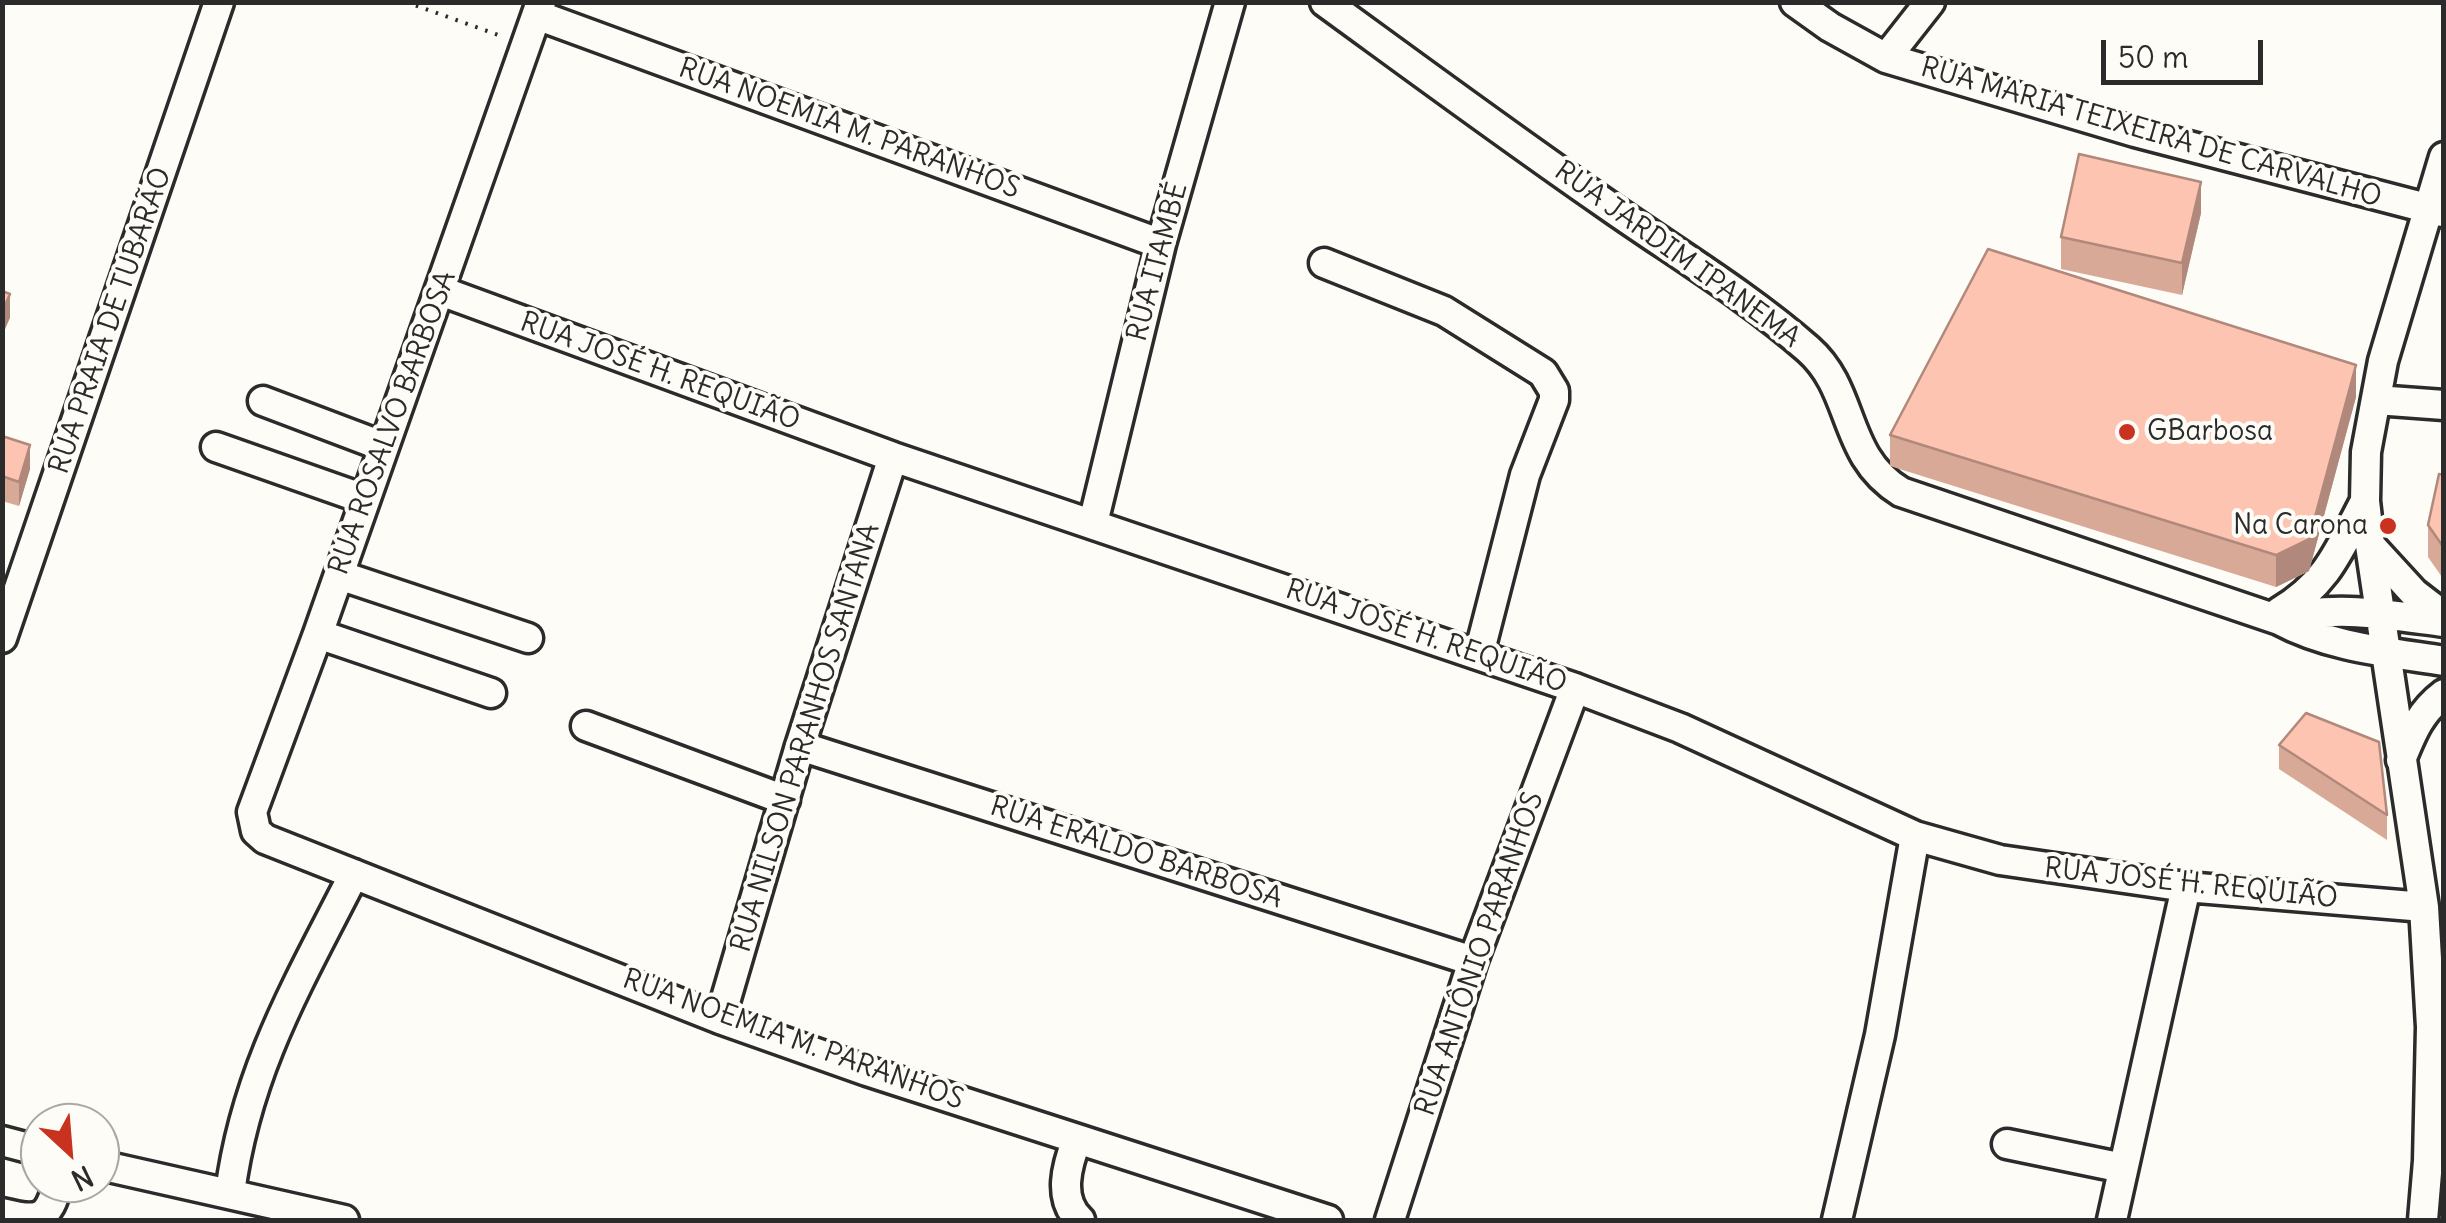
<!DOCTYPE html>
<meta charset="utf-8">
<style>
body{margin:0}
#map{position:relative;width:2446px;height:1223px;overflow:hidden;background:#fdfcf7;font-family:Delius,sans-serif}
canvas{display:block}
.frame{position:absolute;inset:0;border:5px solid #2b2b2b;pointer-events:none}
.north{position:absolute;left:20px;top:1103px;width:100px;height:100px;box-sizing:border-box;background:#fdfcf7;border:2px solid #a9a8a5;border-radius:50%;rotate:154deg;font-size:28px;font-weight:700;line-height:40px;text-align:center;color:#2b2b2b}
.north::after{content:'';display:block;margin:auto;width:35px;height:45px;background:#c8321e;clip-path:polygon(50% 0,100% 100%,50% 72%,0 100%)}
.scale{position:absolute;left:2101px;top:40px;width:162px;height:45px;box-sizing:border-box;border:5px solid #2b2b2b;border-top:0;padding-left:12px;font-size:30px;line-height:35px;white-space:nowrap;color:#2b2b2b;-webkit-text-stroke:8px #fdfcf7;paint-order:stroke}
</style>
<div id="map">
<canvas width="2446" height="1223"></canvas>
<div class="frame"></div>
<div class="north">N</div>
<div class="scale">50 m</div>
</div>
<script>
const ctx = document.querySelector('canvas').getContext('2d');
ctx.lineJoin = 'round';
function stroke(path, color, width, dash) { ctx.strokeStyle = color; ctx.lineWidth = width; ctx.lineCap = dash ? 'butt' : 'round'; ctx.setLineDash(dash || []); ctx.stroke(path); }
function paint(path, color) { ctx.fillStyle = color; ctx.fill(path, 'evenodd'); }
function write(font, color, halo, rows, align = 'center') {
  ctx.font = font + ' Delius,sans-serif'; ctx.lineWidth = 8; ctx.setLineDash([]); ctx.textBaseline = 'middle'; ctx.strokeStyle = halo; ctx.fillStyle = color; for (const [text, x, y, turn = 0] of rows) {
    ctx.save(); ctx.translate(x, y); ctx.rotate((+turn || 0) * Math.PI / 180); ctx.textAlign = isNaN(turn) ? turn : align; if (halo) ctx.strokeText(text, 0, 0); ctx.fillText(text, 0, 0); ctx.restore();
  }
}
const minor = new Path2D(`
 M541 2 318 634 252 812 256 831 265 839 720 1019 867 1071 1328 1220
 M1325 2C1417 69 1509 137 1603 202 1671 250 1745 294 1808 349 1856 391 1841 455 1901 492L2279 620C2329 647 2388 652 2444 661
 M1795 2 1830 27 1886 58 2135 132 2442 212
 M537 15 1161 244
 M1886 58 1930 2
 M1324 263 1444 311 1543 373 1554 391V400L1525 475 1479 654
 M441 291 893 457 1575 688 1680 728 1915 836 2000 860 2186 887 2424 907
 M2376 400 2444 405
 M263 401 382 446
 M216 447 364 499
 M1093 523 1161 244 1230 2
 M2370 545 2414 593 2444 616
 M339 575 528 638
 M2279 612C2328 583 2339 550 2365 501
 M2279 620C2332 604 2389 615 2444 622
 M318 634 491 693
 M2 638 219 2
 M586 726 785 800
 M800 746 1473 961
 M2401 760C2412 733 2420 712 2444 694
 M720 1019 800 746 893 457
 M1077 1139C1067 1165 1057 1199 1080 1220
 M2 1141 40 1151
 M2007 1144 2123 1168
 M100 1165 344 1220
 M230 1193C246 1070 299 982 354 874
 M2 1213C39 1222 48 1221 58 1183
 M1390 1220 1473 961 1575 688
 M1837 1220 1880 1035 1915 836
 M2112 1220 2186 887
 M2423 1220 2428 1161 2431 1027 2424 907 2370 545 2365 501 2366 452 2383 361 2444 157`);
stroke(minor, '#2b2b2b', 35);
stroke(new Path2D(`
 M406 2 504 37`), '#2b2b2b', 4, [2.5, 8]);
stroke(minor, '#fdfcf7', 28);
paint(new Path2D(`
 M2201 213 2182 295 2061 269V237Z
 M2356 397 2309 571 2276 587 1890 466V435Z
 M2 436 30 469 19 506 2 501Z
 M2444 475V580L2428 557V525Z
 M2279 745 2387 815V840L2279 769Z`), '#d9a998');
paint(new Path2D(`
 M2201 182V213L2182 295V263Z
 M10 294V318L2 336V312Z
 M2356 365V397L2309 571 2276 587V555Z
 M30 445V469L19 506V482Z`), '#b0897c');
const building = new Path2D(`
 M2079 154 2201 182 2182 263 2061 237Z
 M1988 249 2356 365 2309 539 2276 555 1890 435Z
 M2 291 10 294 2 312Z
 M2 436 30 445 19 482 2 476Z
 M2439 474 2444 475V548L2428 525Z
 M2306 713 2379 742 2387 815 2279 745Z`);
paint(building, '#fcc4b1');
stroke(building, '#b0897c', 2.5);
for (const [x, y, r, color] of [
 [2127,432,10,"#c8321e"],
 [2388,526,10,"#c8321e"]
]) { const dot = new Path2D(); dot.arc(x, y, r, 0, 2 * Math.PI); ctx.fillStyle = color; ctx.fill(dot); stroke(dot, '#fdfcf7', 4); }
write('28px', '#2b2b2b', '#fdfcf7', [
 ["RUA NOEMIA M. PARANHOS",849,129,20],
 ["RUA MARIA TEIXEIRA DE CARVALHO",2151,133,16],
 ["RUA JARDIM IPANEMA",1677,255,36],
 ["RUA ITAMBÉ",1158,262,-75],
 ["RUA PRAIA DE TUBARÃO",111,321,-71],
 ["RUA JOSÉ H. REQUIÃO",660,372,20],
 ["RUA ROSALVO BARBOSA",393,423,-70],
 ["RUA JOSÉ H. REQUIÃO",1426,637,19],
 ["RUA NILSON PARANHOS SANTANA",806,738,-73],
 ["RUA ERALDO BARBOSA",1136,853,18],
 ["RUA JOSÉ H. REQUIÃO",2191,884,6],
 ["RUA ANTÔNIO PARANHOS",1480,954,-71],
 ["RUA NOEMIA M. PARANHOS",793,1040,20]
]);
write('28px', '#2b2b2b', '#fdfcf7', [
 ["GBarbosa",2147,432],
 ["Na Carona",2368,526,"right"]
], 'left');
</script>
